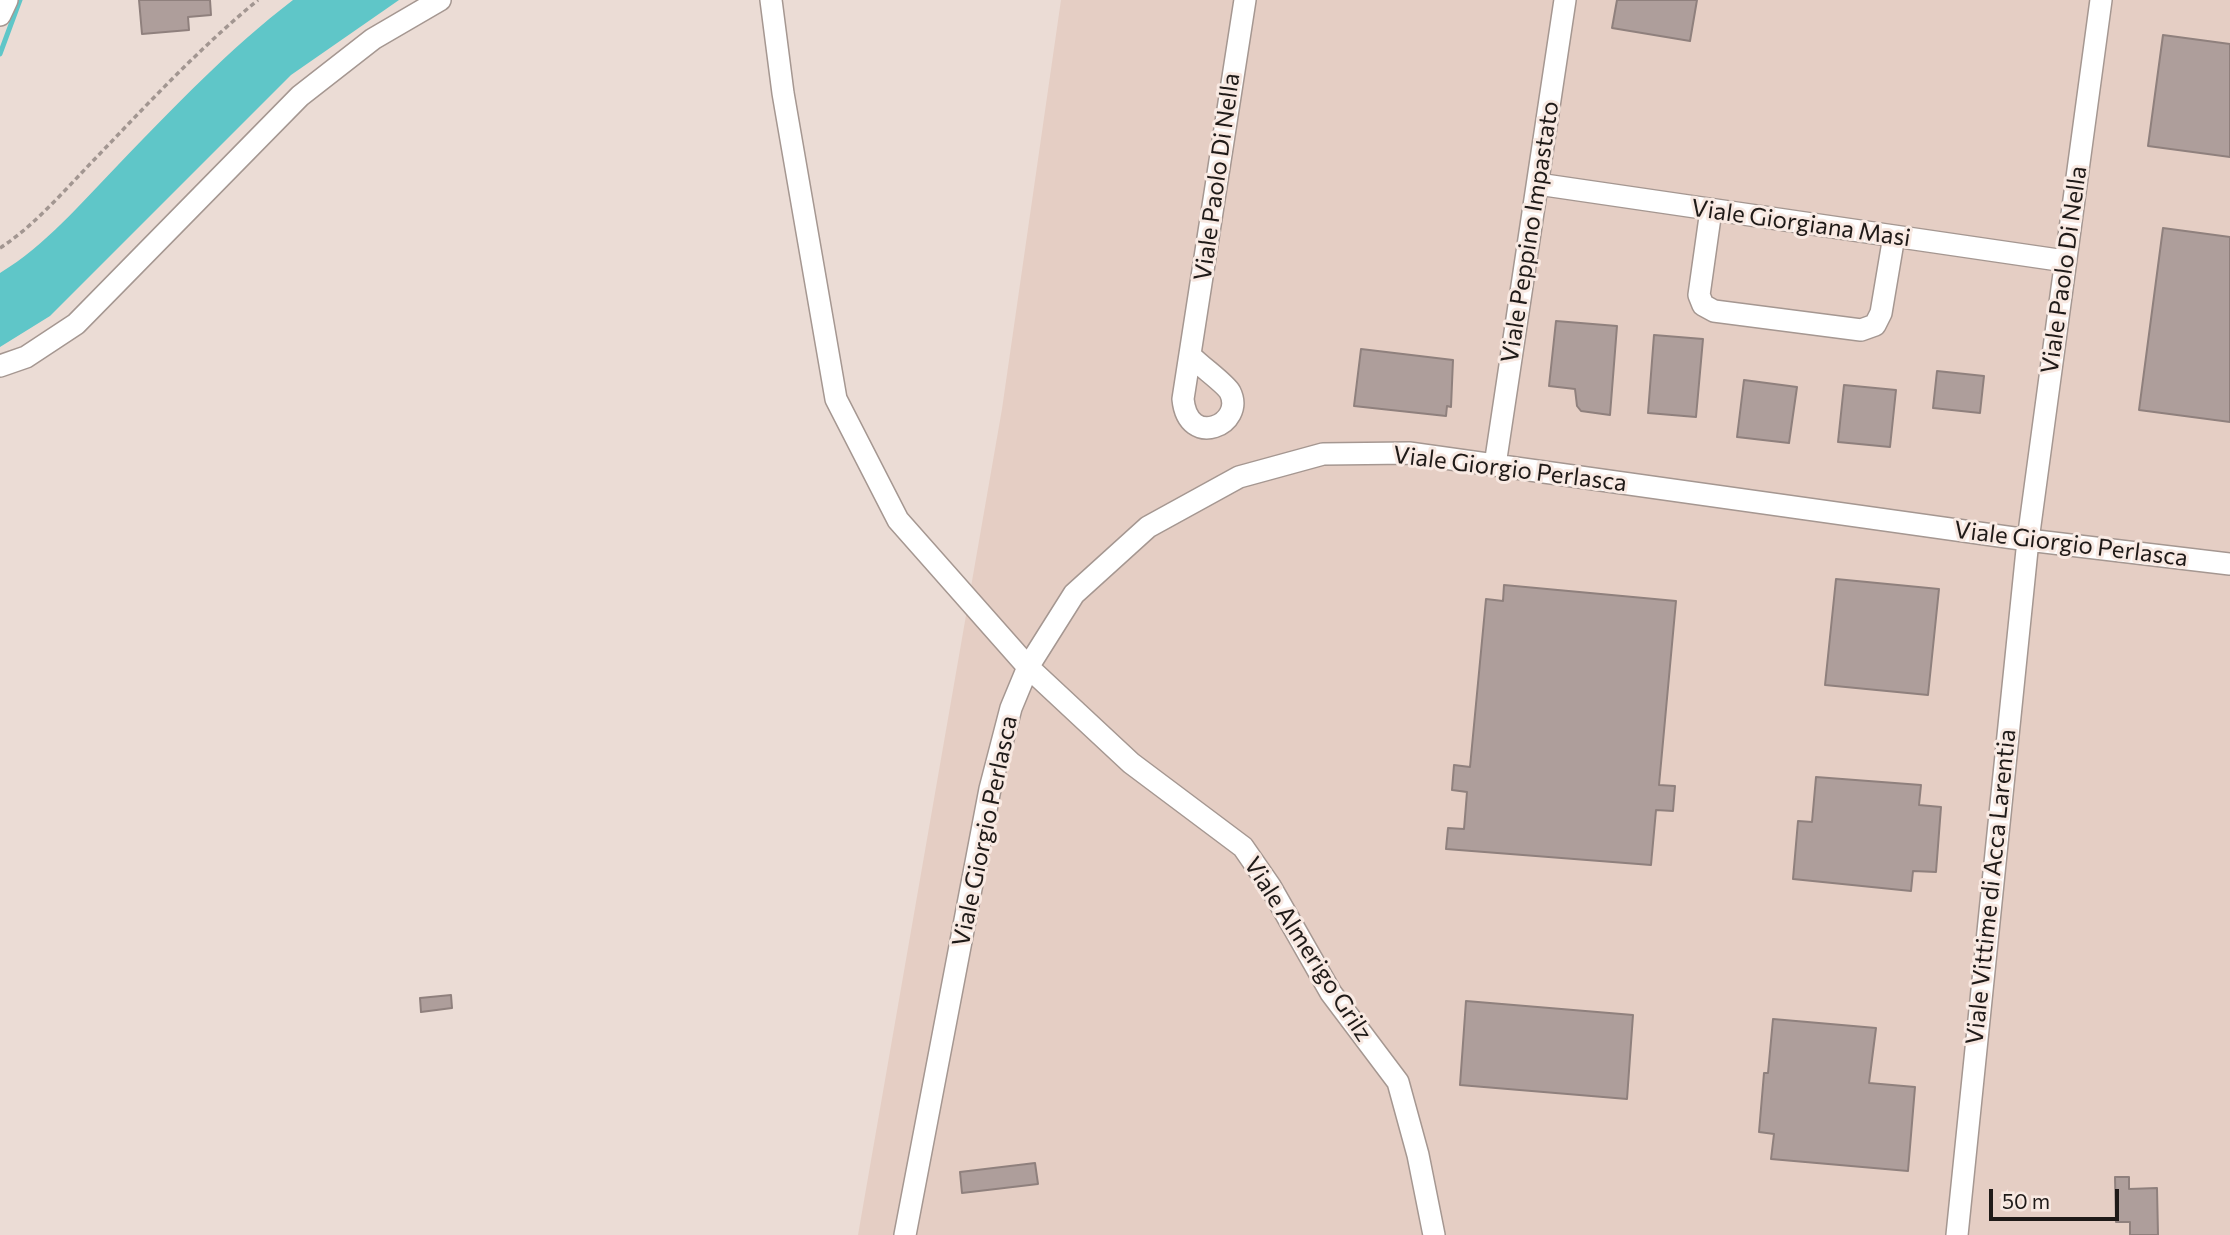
<!DOCTYPE html>
<style>
body{margin:0}
#map{position:relative;width:2230px;height:1235px;overflow:hidden;background:#ebdcd5;font-family:Commissioner,sans-serif}
canvas{display:block}
.scale{position:absolute;left:1989px;top:1189px;width:130px;height:32px;box-sizing:border-box;border:4px solid #1f1a18;border-top:0;padding-left:9px;font-size:21px;line-height:24px;white-space:nowrap;color:#1f1a18;-webkit-text-stroke:5px #f8e9e2;paint-order:stroke}
</style>
<div id="map">
<canvas width="2230" height="1235"></canvas>
<div class="scale">50 m</div>
</div>
<script>
const ctx = document.querySelector('canvas').getContext('2d');
ctx.lineJoin = 'round';
function paint(path, color) { ctx.fillStyle = color; ctx.fill(path, 'evenodd'); }
function stroke(path, color, width, dash) { ctx.strokeStyle = color; ctx.lineWidth = width; ctx.lineCap = dash ? 'butt' : 'round'; ctx.setLineDash(dash || []); ctx.stroke(path); }
function write(font, color, halo, rows, align = 'center') {
  ctx.font = font + ' Commissioner,sans-serif'; ctx.lineWidth = 6; ctx.setLineDash([]); ctx.textBaseline = 'middle'; ctx.strokeStyle = halo; ctx.fillStyle = color; for (const [text, x, y, turn = 0] of rows) {
    ctx.save(); ctx.translate(x, y); ctx.rotate((+turn || 0) * Math.PI / 180); ctx.textAlign = isNaN(turn) ? turn : align; if (halo) ctx.strokeText(text, 0, 0); ctx.fillText(text, 0, 0); ctx.restore();
  }
}
paint(new Path2D(`
 M1061 0H2230V1235H858L1002 409Z`), '#e5cec4');
paint(new Path2D(`
 M293 0H399L291 75 50 316 0 347V273C46 245 81 203 118 165 173 108 230 48 293 0Z`), '#5fc6c8');
stroke(new Path2D(`
 M0 54 20 0`), '#5fc6c8', 5);
const building = new Path2D(`
 M139 0H210L211 15 188 17 189 30 142 34Z
 M1617 0H1697L1690 41 1612 28Z
 M2163 35 2230 44V157L2148 146Z
 M2163 228 2230 237V422L2139 410Z
 M1556 321 1617 326 1610 415 1581 411 1577 406 1575 389 1549 386Z
 M1654 335 1703 339 1696 417 1648 413Z
 M1361 349 1453 360 1451 407 1447 406 1446 416 1354 406Z
 M1937 371 1984 376 1980 413 1933 408Z
 M1744 380 1797 387 1789 443 1737 437Z
 M1844 385 1896 390 1890 447 1838 442Z
 M1836 579 1939 589 1928 695 1825 685Z
 M1504 585 1676 601 1659 785 1675 786 1673 811 1656 810 1651 865 1446 849 1448 828 1464 829 1467 792 1452 790 1454 765 1470 767 1486 599 1503 601Z
 M1816 777 1921 785 1919 805 1941 807 1936 872 1913 871 1911 891 1793 879 1798 821 1812 822Z
 M451 995 452 1008 421 1012 420 998Z
 M1466 1001 1633 1015 1627 1099 1460 1085Z
 M1773 1019 1876 1028 1869 1083 1915 1087 1908 1171 1771 1159 1774 1134 1759 1132 1764 1073H1768Z
 M1035 1163 1038 1184 962 1193 960 1172Z
 M2115 1177H2129V1189L2157 1188 2158 1235H2130V1222H2116Z`);
paint(building, '#ae9e9b');
stroke(building, '#8f807d', 2);
const minor = new Path2D(`
 M771 0 783 93 836 399 898 520 1028 667 1131 763 1243 847 1270 886 1331 993 1398 1082 1418 1155 1434 1235
 M0 15 7 0
 M1538 184 2065 261
 M1711 210 1699 295 1703 305 1714 311 1861 330 1875 325 1881 313 1894 236
 M1190 355C1200 366 1225 383 1230 392 1246 424 1188 450 1183 399L1245 0
 M0 366 26 357 76 324 300 96 373 39 440 0
 M1495 465 1565 0
 M905 1235 990 789 1011 708 1028 667 1074 594 1148 527 1239 477 1323 454 1409 453 2028 540 2230 564
 M1957 1235 2028 540 2101 0`);
stroke(minor, '#a59791', 24);
stroke(new Path2D(`
 M0 248C34 226 62 193 90 164 144 108 197 50 258 0`), '#a29691', 3.5, [5, 3.5]);
stroke(minor, '#fff', 21);
write('24px', '#1f1a18', '#f8e9e2', [
 ["Viale Paolo Di Nella",1217,177,-82],
 ["Viale Giorgiana Masi",1801,223,8],
 ["Viale Peppino Impastato",1530,232,-81],
 ["Viale Paolo Di Nella",2064,270,-82],
 ["Viale Giorgio Perlasca",1510,469,7],
 ["Viale Giorgio Perlasca",2071,544,7],
 ["Viale Giorgio Perlasca",985,831,-78],
 ["Viale Vittime di Acca Larentia",1991,887,-84],
 ["Viale Almerigo Grilz",1308,949,57]
]);
</script>
